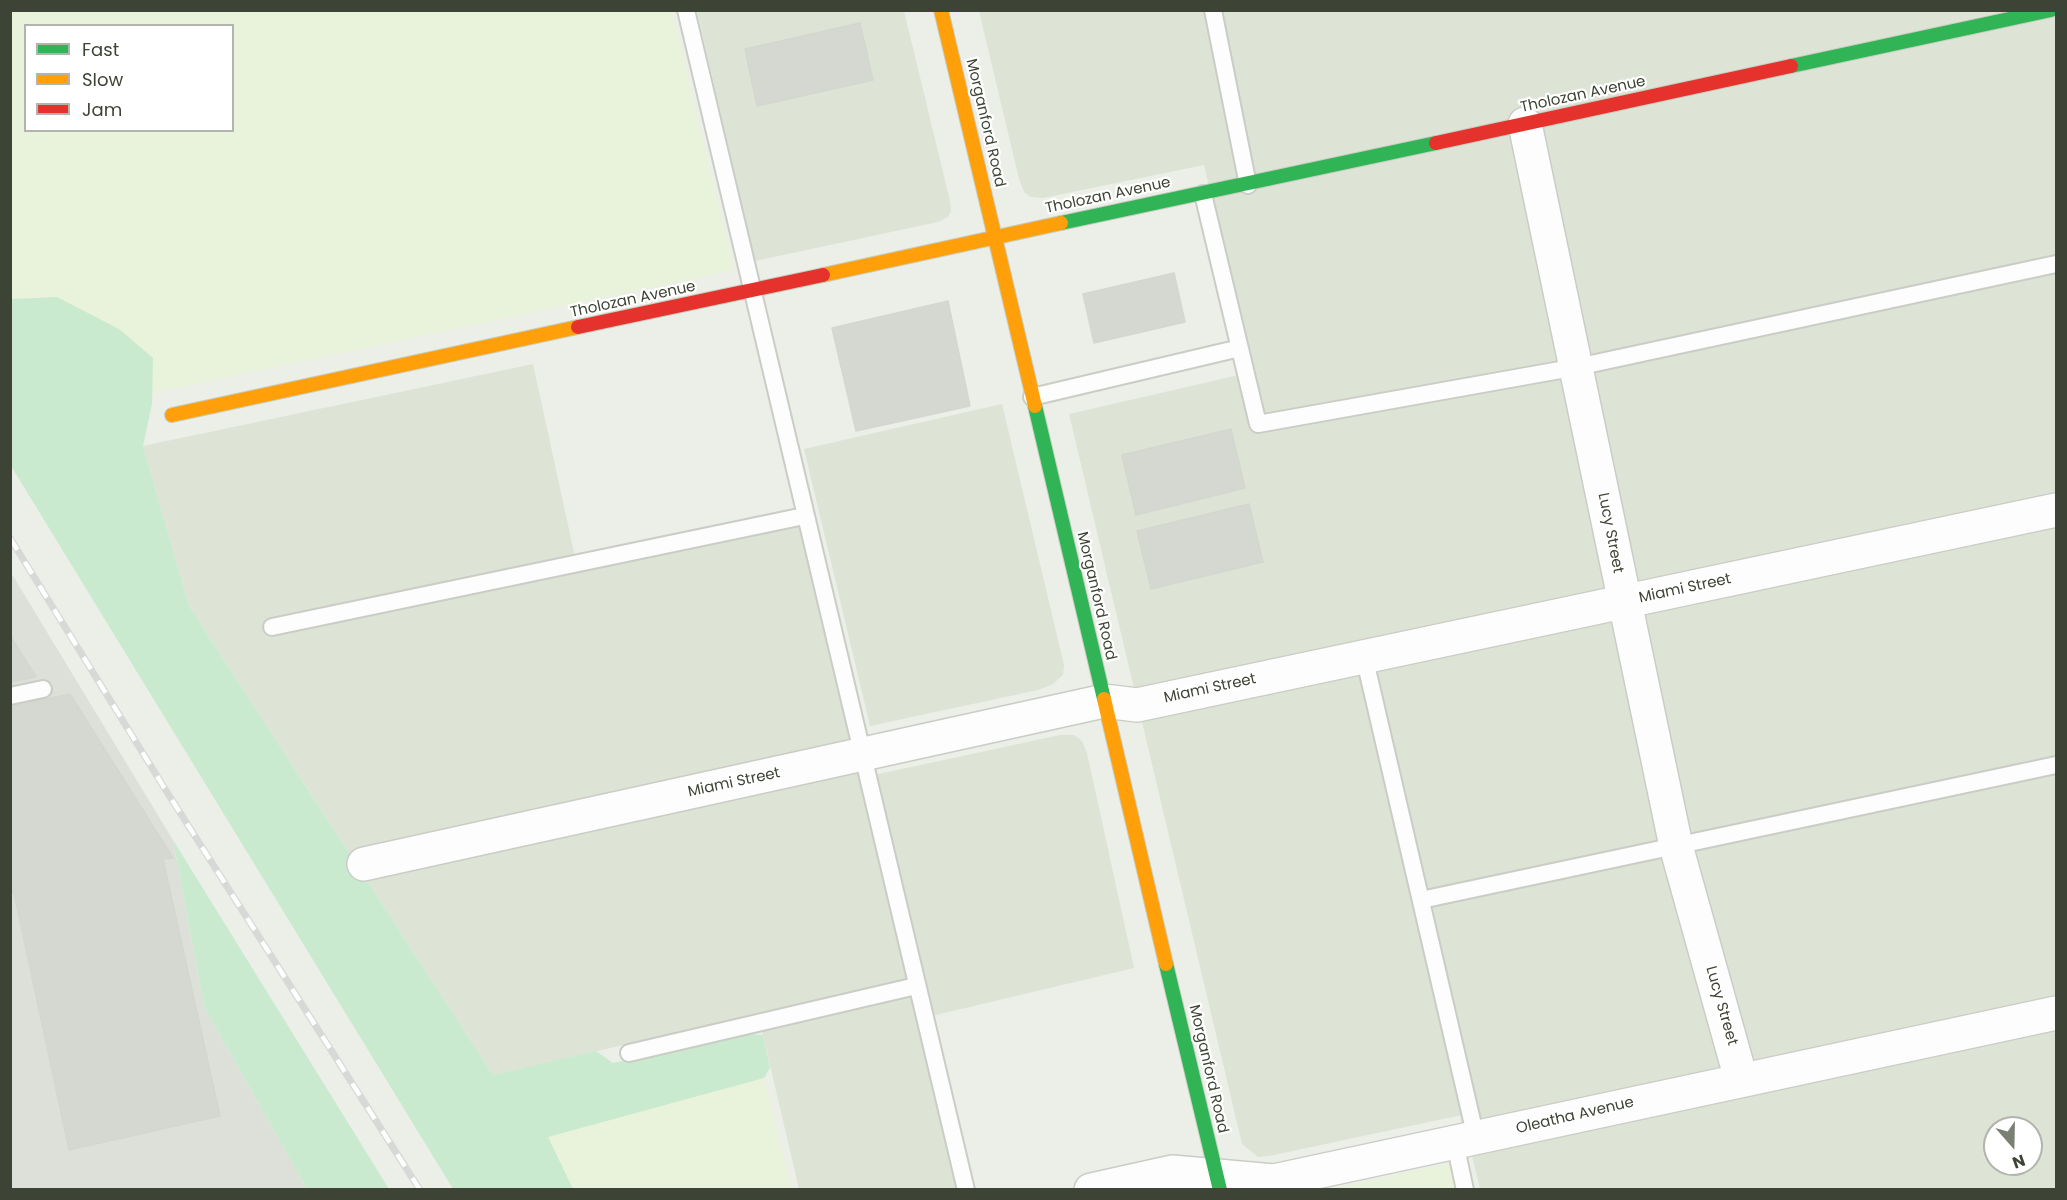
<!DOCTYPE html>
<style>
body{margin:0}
#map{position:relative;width:2067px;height:1200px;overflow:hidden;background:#ecefe8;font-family:Poppins,sans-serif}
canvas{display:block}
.frame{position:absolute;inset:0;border:12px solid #3e4435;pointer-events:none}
.legend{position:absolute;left:24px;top:24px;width:210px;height:108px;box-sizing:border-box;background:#fff;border:2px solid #b2b4ae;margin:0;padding:8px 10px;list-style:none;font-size:18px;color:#3e4435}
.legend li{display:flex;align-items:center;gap:12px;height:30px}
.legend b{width:30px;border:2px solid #b2b4ae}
.north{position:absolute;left:1983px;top:1116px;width:60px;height:60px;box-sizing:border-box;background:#fff;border:2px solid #b2b4ae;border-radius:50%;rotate:160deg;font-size:16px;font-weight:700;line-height:24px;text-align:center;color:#3e4435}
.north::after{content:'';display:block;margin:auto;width:21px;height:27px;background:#7b8074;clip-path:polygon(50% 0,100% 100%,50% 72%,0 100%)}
</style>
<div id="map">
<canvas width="2067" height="1200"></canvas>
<div class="frame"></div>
<ul class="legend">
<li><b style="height:8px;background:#30b455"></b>Fast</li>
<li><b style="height:8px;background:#ff9f0a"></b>Slow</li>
<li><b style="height:8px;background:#e5322d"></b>Jam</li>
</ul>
<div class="north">N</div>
</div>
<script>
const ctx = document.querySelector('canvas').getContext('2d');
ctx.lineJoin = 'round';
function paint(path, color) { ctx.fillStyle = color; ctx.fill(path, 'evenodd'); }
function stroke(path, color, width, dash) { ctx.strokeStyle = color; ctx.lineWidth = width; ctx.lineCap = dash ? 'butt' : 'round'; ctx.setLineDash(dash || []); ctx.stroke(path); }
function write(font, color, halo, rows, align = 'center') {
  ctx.font = font + ' Poppins,sans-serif'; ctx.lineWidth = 4.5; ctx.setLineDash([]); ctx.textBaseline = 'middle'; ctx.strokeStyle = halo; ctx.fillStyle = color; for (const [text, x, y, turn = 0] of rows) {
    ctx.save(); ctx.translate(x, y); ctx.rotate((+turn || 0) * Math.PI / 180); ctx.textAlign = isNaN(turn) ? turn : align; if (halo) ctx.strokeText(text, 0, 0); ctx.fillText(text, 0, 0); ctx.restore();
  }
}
paint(new Path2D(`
 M697 11H904L950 201 951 211 948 217 938 222 755 261Z
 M979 11H2056V1189H1480L1462 1115 1269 1156 1258 1157 1242 1144 1069 414 1252 372 1204 165 1043 198 1030 197 1024 192 1019 179ZM1995 1128H2031V1164H1995Z
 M533 364 575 557 799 525 860 778 1060 735H1074L1082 741 1087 753 1134 968 919 1019 959 1189H799L758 1014 493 1075 189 606 143 446Z
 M1002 404 1064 665 1063 675 1053 684 1038 690 870 726 804 449Z`), '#dde3d5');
paint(new Path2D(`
 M10 11H672L734 270 152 393 153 358 57 297 11 299ZM26 26H232V130H26Z
 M764 1078 791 1189H573L547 1137Z
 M1451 1163 1457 1190H1330Z`), '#e9f2db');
paint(new Path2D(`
 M10 571 173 840 204 1007 307 1189H11Z`), '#dde0d8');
paint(new Path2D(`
 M57 297 119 329 153 358 152 404 143 446 189 606 493 1075 596 1051 613 1063 749 1034 763 1035 770 1068 764 1078 548 1137 573 1189H453L11 466V299Z
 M173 840 389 1189H307L204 1007Z`), '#caeacf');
const building = new Path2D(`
 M860 23 873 80 757 106 745 49Z
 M1174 273 1185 322 1094 343 1083 294Z
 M948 301 970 406 856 431 832 328Z
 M1231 429 1245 488 1136 515 1122 455Z
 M1249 504 1263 562 1151 589 1137 531Z
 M10 635 36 677 10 682Z
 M70 694 173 858 163 859 220 1116 69 1150 14 893 10 894V707Z`);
paint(building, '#d5d8d1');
stroke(building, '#d3d7ce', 1.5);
const lane = new Path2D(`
 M686 10 966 1190
 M1213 10 1248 185
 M1203 194 1258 424 1577 367 2056 264
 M1032 397 1240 348
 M272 627 804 516
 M1364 656 1476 1138
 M10 696 43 689
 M1421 900 2056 765
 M629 1053 916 986
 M1455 1143 1465 1190`);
const street = new Path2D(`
 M1525 124 1676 846 1741 1079
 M364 864 1104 701 1137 705 2056 510
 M1091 1190 1172 1172 1274 1181 2056 1013`);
const fast = new Path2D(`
 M1791 66 2051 10
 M1061 223 1436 143
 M1035 406 1104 699
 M1166 964 1220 1190`);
const slow = new Path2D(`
 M941 10 1035 406
 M823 275 1061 223
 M172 415 578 327
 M1104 699 1166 964`);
const jam = new Path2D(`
 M1436 143 1791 66
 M578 327 823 275`);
stroke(lane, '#cacdc6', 20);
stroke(street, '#cacdc6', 36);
stroke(fast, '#c7cec0', 16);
stroke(slow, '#c7cec0', 16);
stroke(jam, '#c7cec0', 16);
stroke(lane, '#fcfdfc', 16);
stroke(street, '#fcfdfc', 33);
stroke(fast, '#30b455', 14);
stroke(slow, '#ff9f0a', 14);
stroke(jam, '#e5322d', 14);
const rail = new Path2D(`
 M10 538 165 789 420 1190`);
stroke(rail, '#d8d8d7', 7);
stroke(rail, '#fff', 4.5, [14]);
write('15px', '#3e4435', '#fff', [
 ["Tholozan Avenue",1583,95,-12],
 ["Morganford Road",985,123,77],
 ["Tholozan Avenue",1108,196,-12],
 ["Tholozan Avenue",633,300,-12],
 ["Lucy Street",1610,533,79],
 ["Miami Street",1685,589,-12],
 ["Morganford Road",1096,596,77],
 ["Miami Street",1210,689,-12],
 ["Miami Street",734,783,-12],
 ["Lucy Street",1721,1006,74],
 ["Morganford Road",1208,1069,77],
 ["Oleatha Avenue",1575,1116,-13]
]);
</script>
